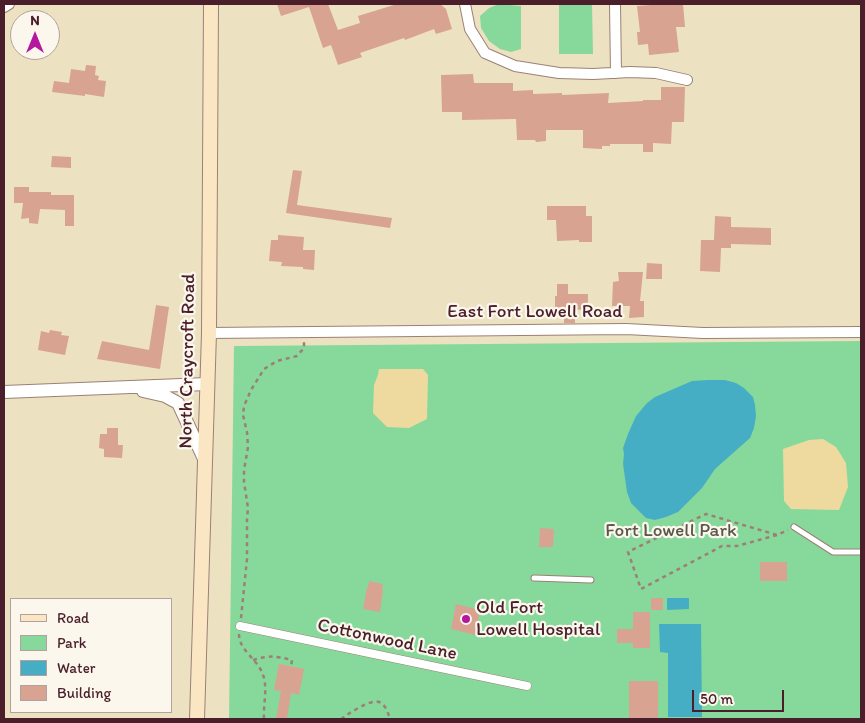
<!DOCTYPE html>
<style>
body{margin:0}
#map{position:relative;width:865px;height:723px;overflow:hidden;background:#ece2c1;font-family:Itim,sans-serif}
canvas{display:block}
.frame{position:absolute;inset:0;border:5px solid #4a1f2b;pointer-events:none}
.legend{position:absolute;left:10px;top:598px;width:162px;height:115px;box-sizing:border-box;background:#fbf7ec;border:1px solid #b4a19f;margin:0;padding:6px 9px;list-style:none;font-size:15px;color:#4a1f2b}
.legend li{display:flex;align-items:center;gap:10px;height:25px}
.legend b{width:25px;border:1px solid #b4a19f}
.north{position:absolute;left:10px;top:10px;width:50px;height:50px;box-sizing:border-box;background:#fbf7ec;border:1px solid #b4a19f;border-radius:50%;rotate:0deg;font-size:14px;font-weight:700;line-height:20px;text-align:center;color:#4a1f2b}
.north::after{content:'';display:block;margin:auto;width:18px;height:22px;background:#b5179e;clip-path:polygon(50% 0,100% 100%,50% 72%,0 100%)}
.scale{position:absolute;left:692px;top:690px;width:92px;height:22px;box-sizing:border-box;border:2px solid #4a1f2b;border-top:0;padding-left:6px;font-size:15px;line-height:18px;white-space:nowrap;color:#4a1f2b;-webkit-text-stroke:4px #fbf7ec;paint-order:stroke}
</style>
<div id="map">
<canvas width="865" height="723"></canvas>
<div class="frame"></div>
<ul class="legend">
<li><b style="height:6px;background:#fbe6c4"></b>Road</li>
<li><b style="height:14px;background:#87d99b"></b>Park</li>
<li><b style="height:14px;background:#45aec4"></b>Water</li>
<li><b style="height:14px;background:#d8a391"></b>Building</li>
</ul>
<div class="north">N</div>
<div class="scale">50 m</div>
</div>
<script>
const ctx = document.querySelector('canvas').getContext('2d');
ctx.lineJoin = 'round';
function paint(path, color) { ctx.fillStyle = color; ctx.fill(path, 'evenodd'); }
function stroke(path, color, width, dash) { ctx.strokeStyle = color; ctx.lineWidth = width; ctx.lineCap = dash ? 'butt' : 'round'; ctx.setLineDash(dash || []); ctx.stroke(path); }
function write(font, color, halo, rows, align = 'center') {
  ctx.font = font + ' Itim,sans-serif'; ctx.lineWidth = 4.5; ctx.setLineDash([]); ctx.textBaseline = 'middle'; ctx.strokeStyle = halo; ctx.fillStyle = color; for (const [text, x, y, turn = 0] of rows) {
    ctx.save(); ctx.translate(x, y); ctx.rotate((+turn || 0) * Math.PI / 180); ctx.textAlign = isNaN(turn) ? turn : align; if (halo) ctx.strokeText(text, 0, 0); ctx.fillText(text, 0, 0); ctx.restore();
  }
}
paint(new Path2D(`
 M499 4 521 6V49L511 52 500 49 489 41 481 28 480 16 489 8Z
 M559 4H592L593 54H559Z
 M861 341V719H229L234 346Z`), '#87d99b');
paint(new Path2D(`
 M379 369H423L428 375 427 419 409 428 387 427 373 413 374 385 378 375Z
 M823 439 836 447 846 463 848 487 839 510 791 509 784 501 783 449 809 440Z`), '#eeda9e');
paint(new Path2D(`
 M708 380H725L736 383 744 388 753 397 755 405 756 416 754 428 750 438 715 469 702 488 678 512 666 517 655 520 646 518 631 503 627 492 623 464 624 454 623 448 628 434 636 416 647 403 655 397 692 381Z
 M667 598H689V609L667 610Z
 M659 624H701L702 717H668V653L660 652Z`), '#45aec4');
paint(new Path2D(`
 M277 4H328L338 30 360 23 358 16 397 4H440L446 9 452 29 436 34 434 29 405 40 404 38 360 53 362 57 338 65 331 45 323 48 309 7 281 16Z
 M665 4H683L685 27H676L679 52 649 55 648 44 638 45 637 32H640L637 6Z
 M86 65 96 66 95 75 99 76 98 80 106 81 104 97 85 94V96L52 92 54 81 69 83 71 69 85 71Z
 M473 74 474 83H513V91L533 90V94L562 93V95L609 93 608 103 643 101V100H661V87H685L684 122H672L671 144 653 143V152H643V144H610V146H602V149L583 148V130H546V141L536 142 535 140H517L516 119 462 120V112H442L441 75Z
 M52 156 71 157V168L51 167Z
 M293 170 302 171 297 205 392 218 390 228 286 213Z
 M14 187H29V192H51V195H74V226H65V210L40 209 38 224 29 223V218L21 219 23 203H14Z
 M547 206H586V216H592V242H579V240L557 241 556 220H547Z
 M715 216 731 217V227L771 228V245L731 244V248H721L720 272 700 271 701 240H714Z
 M278 235 304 237 303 250H315L314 270 303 269V267L281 266 282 262 269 261 271 240H278Z
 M647 263 662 264V279H646Z
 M618 272H643L640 301H644V317L629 318 630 306H612L613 282 619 281Z
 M557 284H568V294H588V309L575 310V323H564V308L555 309V296H557Z
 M156 305 169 307 160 369 97 359 102 341 149 350Z
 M50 330 62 332 61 335 69 336 65 355 38 350 41 331 49 333Z
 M107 428H118V445H123L122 458 104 457V449L99 448 100 434H107Z
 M540 528 554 529 553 547H539Z
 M760 562H787V581H760Z
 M369 581 383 584 382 590H383L380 612 363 609 367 587H368Z
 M651 598H663V610H651Z
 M456 604 480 610 475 635 451 629Z
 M633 612H650V648H633V643H617V629H633Z
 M279 664 304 669 299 695 291 693 287 719H276L281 691 274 690Z
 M629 681H658V719H629Z`), '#d8a391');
const service = new Path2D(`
 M794 527 833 552H861
 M534 578 591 580`);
const pedestrian = new Path2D(`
 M240 626 527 686`);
const minor = new Path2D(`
 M465 4 470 29 485 53 515 66 559 73 593 74 630 72 656 73 687 80
 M615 4 616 73
 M4 7 9 4
 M209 333 626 329 703 333 861 332`);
const tertiary = new Path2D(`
 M143 391 165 396 178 403 205 461
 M4 392 207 384`);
const secondary = new Path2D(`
 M197 719 209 333 211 4`);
stroke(service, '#9b8076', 7);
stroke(pedestrian, '#9b8076', 9);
stroke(minor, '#9b8076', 12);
stroke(tertiary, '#9b8076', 14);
stroke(secondary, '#9b8076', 16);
stroke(new Path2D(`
 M777 535 737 546H722L641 589 628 552 706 514 777 535 788 530
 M241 618 247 559V519L248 508 244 482V470L248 447 247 432 243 415 244 406 251 390 264 369 277 361 297 356 304 348V342
 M239 634C239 651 258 659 263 675 268 688 263 705 264 719
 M253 660C270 655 275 656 292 660L291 667
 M341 719C348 714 370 699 379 702 386 705 388 713 390 719`), '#9b8076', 2.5, [4, 4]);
stroke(service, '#fff', 5);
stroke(pedestrian, '#fff', 8);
stroke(minor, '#fff', 10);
stroke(tertiary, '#fff', 12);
stroke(secondary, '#fbe6c4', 14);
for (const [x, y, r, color] of [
 [466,619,5,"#b5179e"]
]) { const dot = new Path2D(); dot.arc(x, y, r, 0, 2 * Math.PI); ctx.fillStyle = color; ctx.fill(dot); stroke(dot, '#fbf7ec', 2); }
write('19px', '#4a1f2b', '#fbf7ec', [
 ["East Fort Lowell Road",535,312],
 ["North Craycroft Road",188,361,-89],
 ["Cottonwood Lane",387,640,12]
]);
write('19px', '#5c574d', '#fbf7ec', [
 ["Fort Lowell Park",671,531]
]);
write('19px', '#4a1f2b', '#fbf7ec', [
 ["Old Fort",476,608],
 ["Lowell Hospital",476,630]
], 'left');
</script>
